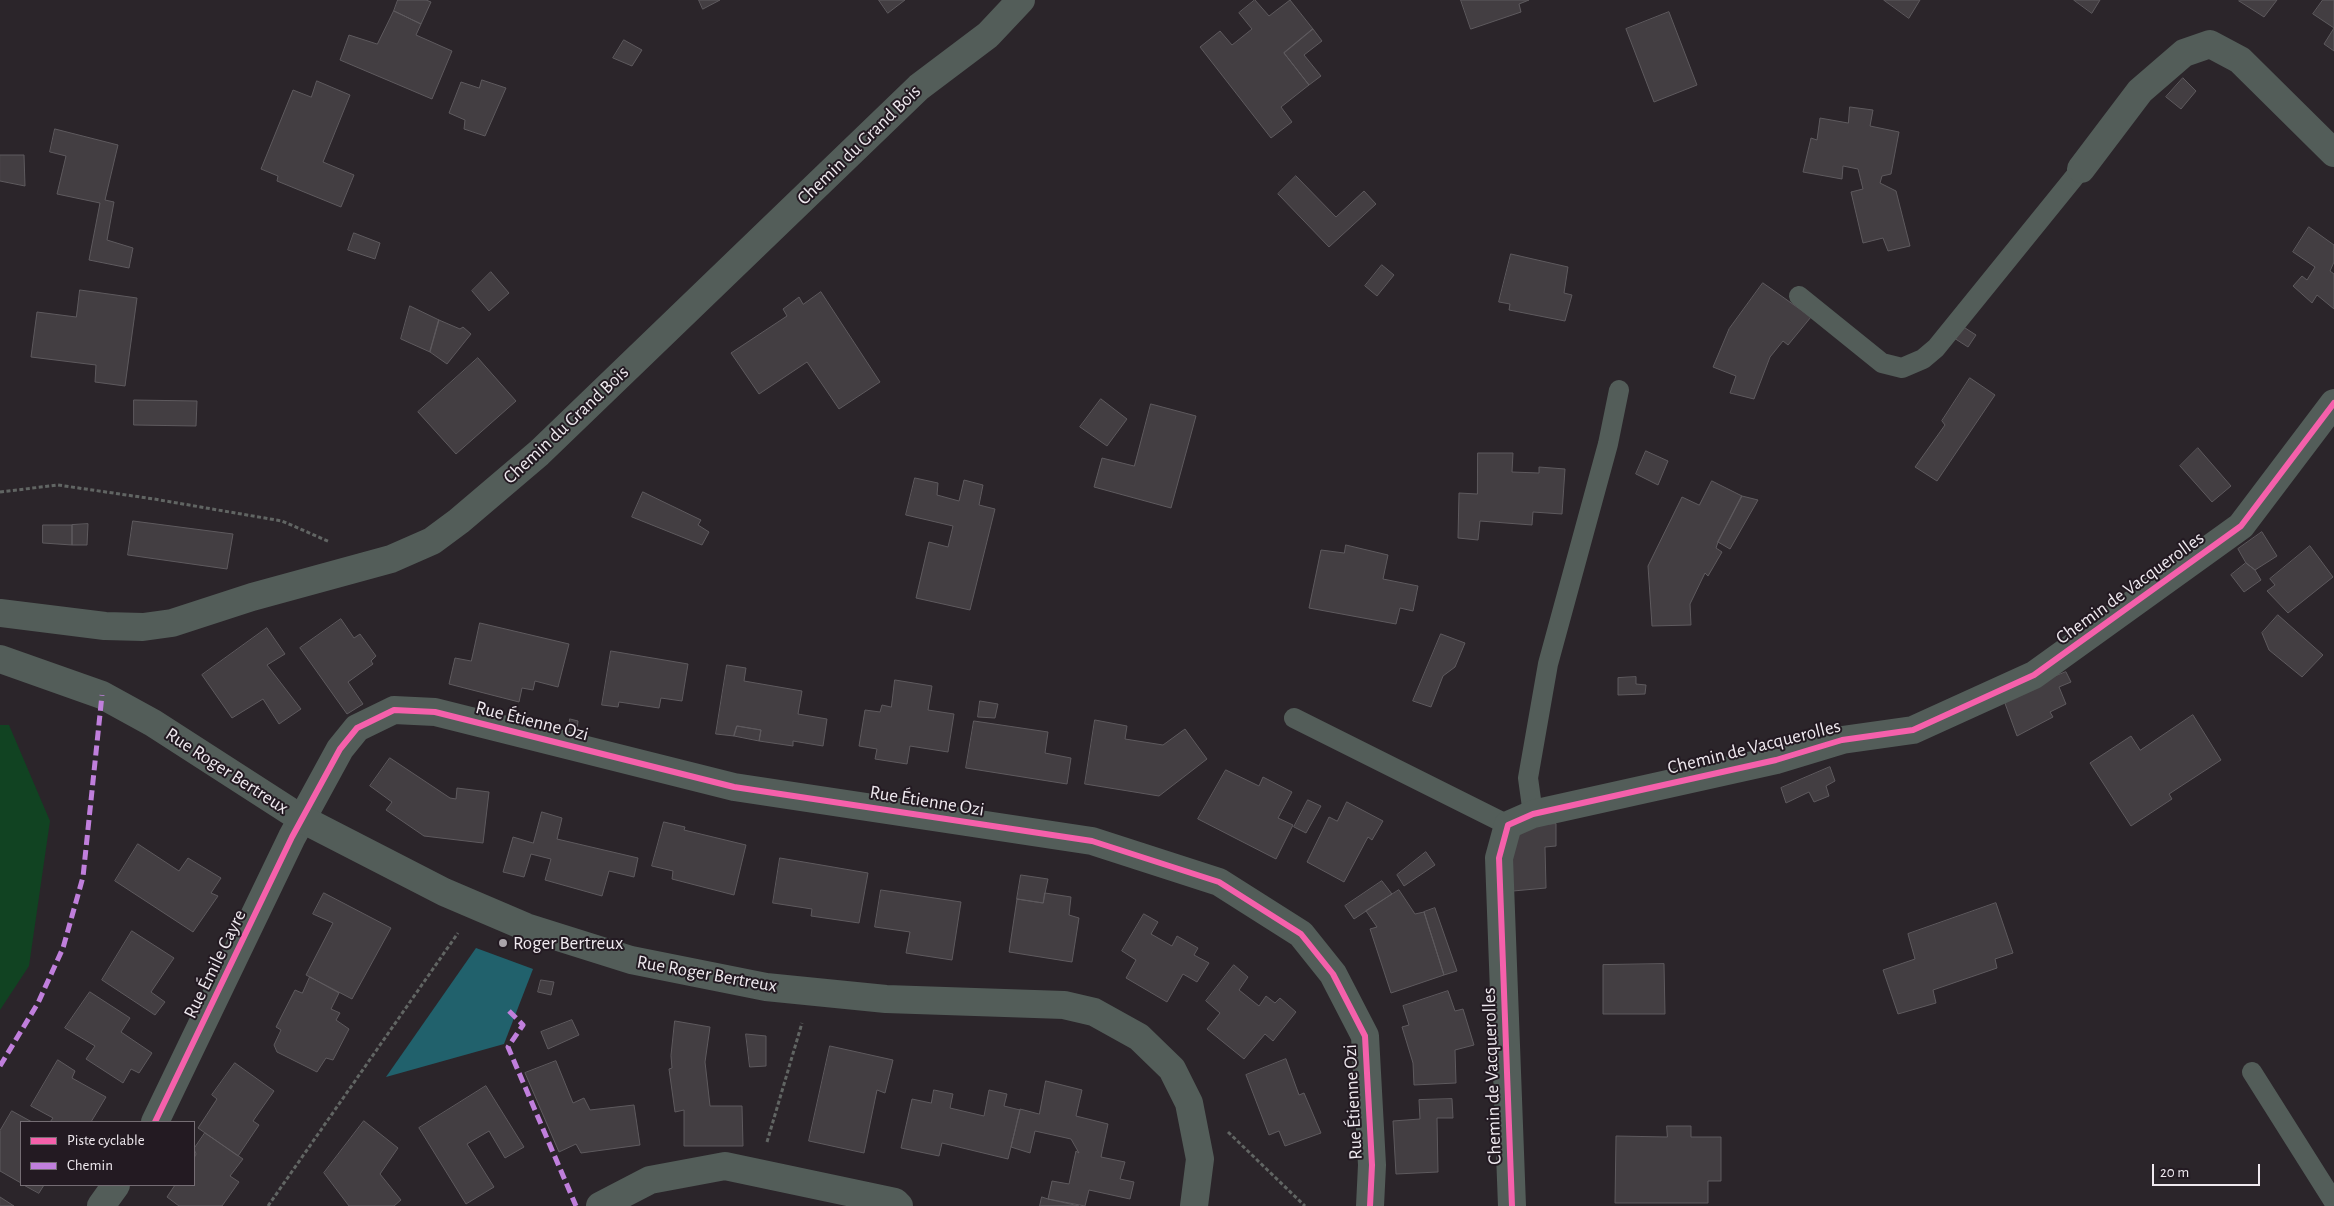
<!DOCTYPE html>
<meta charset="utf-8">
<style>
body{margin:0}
#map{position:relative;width:2334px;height:1206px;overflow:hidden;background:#2b252a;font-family:"Alegreya Sans",sans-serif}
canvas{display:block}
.legend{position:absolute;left:20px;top:1121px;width:175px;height:65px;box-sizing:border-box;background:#231a22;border:1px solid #756d74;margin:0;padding:6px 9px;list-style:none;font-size:15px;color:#efe9ef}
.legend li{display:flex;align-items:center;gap:10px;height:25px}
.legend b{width:25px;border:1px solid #756d74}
.scale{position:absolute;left:2152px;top:1164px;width:108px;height:22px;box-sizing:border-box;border:2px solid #efe9ef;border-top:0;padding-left:6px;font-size:15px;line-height:18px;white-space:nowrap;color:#efe9ef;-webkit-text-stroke:4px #231a22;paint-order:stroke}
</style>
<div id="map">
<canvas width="2334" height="1206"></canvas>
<ul class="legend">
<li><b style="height:6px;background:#f560ab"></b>Piste cyclable</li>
<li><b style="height:6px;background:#c07fdc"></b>Chemin</li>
</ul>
<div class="scale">20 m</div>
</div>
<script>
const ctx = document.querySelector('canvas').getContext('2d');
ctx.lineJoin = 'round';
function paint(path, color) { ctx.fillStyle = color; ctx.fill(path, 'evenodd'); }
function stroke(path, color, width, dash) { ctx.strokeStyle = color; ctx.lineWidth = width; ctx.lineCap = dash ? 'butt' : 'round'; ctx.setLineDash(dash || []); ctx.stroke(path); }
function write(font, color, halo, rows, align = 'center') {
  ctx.font = font + ' "Alegreya Sans",sans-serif'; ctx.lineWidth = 4; ctx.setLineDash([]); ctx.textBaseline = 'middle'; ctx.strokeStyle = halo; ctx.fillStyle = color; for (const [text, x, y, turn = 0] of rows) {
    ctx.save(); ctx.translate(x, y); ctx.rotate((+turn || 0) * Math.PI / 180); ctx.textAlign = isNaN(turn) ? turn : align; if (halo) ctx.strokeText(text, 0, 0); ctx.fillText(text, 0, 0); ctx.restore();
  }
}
paint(new Path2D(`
 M0 725H9L50 821 29 966 0 1010Z`), '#114322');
paint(new Path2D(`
 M476 948 533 969 504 1044 386 1077Z`), '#21616c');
const building = new Path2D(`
 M398 0H426L431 2 421 24 394 11Z
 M699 0H720L703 9Z
 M879 0H905L888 13Z
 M1255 0 1269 16 1290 0 1313 29 1284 53 1309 85 1281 107 1292 122 1271 138 1200 47 1220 31 1232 45 1252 29 1239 13Z
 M1461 0H1529L1519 4 1521 12 1471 29Z
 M1884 0H1920L1909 18Z
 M2074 0H2100L2092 13Z
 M2240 0H2277L2264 17 2239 1Z
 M2323 0H2334V51L2324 44 2334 28 2313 14Z
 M394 11 421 24 416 35 452 51 432 99 340 60 349 35 377 44Z
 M1669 12 1697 85 1654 102 1626 29Z
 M1313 29 1322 41 1304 55 1321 76 1309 85 1284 53Z
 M624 40 642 50 632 66 613 58Z
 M2183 78 2196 91 2181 109 2166 97Z
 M482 80 506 88 485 136 464 129 465 120 449 113 461 82 479 88Z
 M317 81 350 95 323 162 354 175 341 207 277 181 278 176 261 169 293 90 311 97Z
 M1850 107 1873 110 1870 126 1899 132 1891 174 1882 176 1880 183 1896 191 1910 246 1888 251 1883 238 1863 243 1851 192 1863 189 1858 169 1843 166 1842 179 1803 172 1811 138 1817 140 1820 118 1848 123Z
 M55 129 118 145 105 200 114 202 107 240 133 248 129 268 89 260 100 203 57 194 66 156 50 152Z
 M0 155H24L25 186 0 181Z
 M1296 176 1336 217 1364 191 1376 204 1329 247 1278 194Z
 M2309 227 2334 245V262L2330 271 2334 274V309L2317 295 2312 303 2293 286 2302 276 2307 280 2315 267 2293 252Z
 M354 233 380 243 375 259 348 250Z
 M1511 254 1568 267 1564 293 1572 295 1565 321 1509 310 1510 304 1499 302Z
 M1382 265 1394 275 1377 296 1365 286Z
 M491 272 509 293 489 311 472 291Z
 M1763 283 1811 317 1788 345 1783 341 1770 357 1754 399 1730 393 1736 376 1713 367 1729 329Z
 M80 290 137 298 125 386 95 382 96 365 31 357 37 312 76 317Z
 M821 292 880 382 839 409 807 362 759 394 731 353 787 316 783 309 799 297 803 304Z
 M410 306 439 320 430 352 401 339Z
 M439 320 460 329 463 327 471 334 447 364 430 352Z
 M1962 326 1976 335 1968 347 1954 338Z
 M478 358 516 401 456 454 418 412Z
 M1970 378 1995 395 1937 481 1915 467 1945 425 1942 421Z
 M1101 399 1127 419 1107 446 1080 427Z
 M134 400 197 401 196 426 134 425Z
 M1151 404 1196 416 1171 508 1094 487 1102 458 1134 466Z
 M2198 448 2231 486 2212 502 2180 466Z
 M1646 451 1668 461 1658 485 1636 474Z
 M1478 453H1513L1512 472 1539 473V467L1565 469 1562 514 1533 512 1532 525 1480 521 1478 540 1458 538 1459 493 1477 494Z
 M915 478 938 483 937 495 959 501 964 480 983 485 979 505 995 509 970 610 916 598 929 542 948 547 953 526 906 515Z
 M1712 481 1742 496 1718 542 1716 548 1722 552 1708 576 1705 573 1690 604 1691 625 1652 626 1648 566 1682 497 1699 505Z
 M643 492 701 520 698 525 709 532 702 545 632 517Z
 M1742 496 1758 500 1730 549 1718 542Z
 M133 521 233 534 227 569 128 555Z
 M88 524 87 545H72V525Z
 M43 525H72V545L43 543Z
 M2262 532 2277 556 2255 570 2246 563 2238 549Z
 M1346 545 1388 555 1383 579 1418 586 1413 611 1400 608 1396 624 1309 608 1321 550 1344 553Z
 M2310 546 2333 577 2288 613 2267 591 2275 585 2270 579Z
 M2246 563 2255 570 2261 580 2244 592 2231 575Z
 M2278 615 2323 655 2302 677 2269 650 2262 633Z
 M341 619 354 638 360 634 376 656 371 661 373 664 348 682 363 704 347 714 300 648Z
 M480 623 569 644 558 687 535 681 533 690 522 688 519 702 449 684 455 658 471 661Z
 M267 628 285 654 267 665 301 709 279 724 263 699 232 718 202 675Z
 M1441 634 1465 643 1455 667 1443 676 1431 707 1413 701Z
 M611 651 688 664 682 701 661 698 659 708 619 702 618 707 602 705Z
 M727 665 746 668 744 681 802 691 798 714 827 719 823 746 793 741V746L759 741 761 730 737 726 734 736 716 734Z
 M2066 672 2071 682 2059 687 2066 704 2050 712 2053 717 2017 736 2003 698Z
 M1636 677V684L1646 685 1645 694 1618 695V678Z
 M895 680 932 686 928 710 954 714 948 752 910 746 907 764 875 759 877 749 859 746 865 710 880 712 882 705 891 707Z
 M980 701 998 704 995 718 978 717Z
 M2193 715 2221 760 2169 794 2172 799 2131 826 2090 763 2131 736 2140 750Z
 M570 719 578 721 577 729 569 728Z
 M1095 720 1127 726 1125 739 1163 745 1185 729 1207 759 1159 796 1085 784Z
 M974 721 1048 732 1045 753 1071 758 1067 784 966 768Z
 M737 726 761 730 759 741 734 736Z
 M390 758 450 798 456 799 457 788 489 792 483 843 424 836 386 810 392 802 370 786Z
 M1830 767 1835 781 1826 786 1829 796 1814 802 1809 792 1786 803 1781 788Z
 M1226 770 1259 786 1263 777 1292 792 1278 818 1293 825 1276 859 1198 819Z
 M1308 800 1321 806 1306 833 1294 827Z
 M1347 802 1383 821 1372 840 1368 837 1344 882 1307 862 1329 817 1337 821Z
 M542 812 562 818 557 839 638 858 634 877 609 871 602 896 545 880 551 859 531 854 524 877 503 872 513 837 533 843Z
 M664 822 685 827 684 830 746 845 734 895 672 879 673 871 652 866Z
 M1556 824V846L1545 847 1546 888 1513 891 1509 847 1527 826Z
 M138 844 179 871 188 858 221 878 211 893 218 896 193 932 115 881Z
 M1426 852 1435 865 1404 886 1397 875Z
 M780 858 868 873 859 923 811 916 812 909 773 903Z
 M1021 875 1048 879 1043 903 1017 899Z
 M1382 881 1392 894 1354 919 1345 906Z
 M881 890 961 902 952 960 906 953 910 932 875 927Z
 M1399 890 1415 914 1424 912 1444 975 1391 993 1370 929 1377 927 1366 911Z
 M324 893 391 928 352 999 306 975 333 923 313 914Z
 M1045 893 1071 897 1069 915 1079 918 1072 962 1009 952 1017 899 1043 903Z
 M1996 903 2013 953 1995 959 1997 968 1933 990 1936 1003 1898 1014 1883 970 1915 959 1908 934Z
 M1435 908 1457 971 1444 975 1424 912Z
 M1144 914 1158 922 1151 934 1172 946 1177 936 1198 948 1194 955 1209 963 1197 982 1183 974 1167 1002 1126 978 1136 960 1122 951Z
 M132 931 174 958 151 992 165 1002 155 1015 102 980Z
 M1664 964 1665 1014H1603V965Z
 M1234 965 1248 977 1239 990 1259 1006 1266 996 1275 1003 1280 998 1296 1012 1273 1041 1265 1034 1244 1059 1207 1029 1220 1013 1206 1001Z
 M310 977 339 993 331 1009 340 1013 336 1020 349 1029 333 1060 326 1058 317 1072 277 1052 274 1045 281 1030 276 1027 295 990 302 993Z
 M541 980 554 982 551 995 538 992Z
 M1448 991 1455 1011 1463 1009 1474 1045 1455 1050 1456 1083 1414 1085 1413 1063 1402 1027 1409 1025 1403 1006Z
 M90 992 130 1018 121 1032 152 1053 139 1073 131 1069 123 1083 86 1059 95 1046 65 1028Z
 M572 1020 579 1035 548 1049 541 1032Z
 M675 1021 710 1027 705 1062 710 1106H742L743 1146H684V1110L675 1112 669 1069 672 1068 671 1056Z
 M746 1034 766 1036V1066L750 1067Z
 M830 1046 893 1060 885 1093 877 1090 864 1153 809 1141Z
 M1286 1059 1299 1095 1304 1093 1321 1133 1285 1146 1279 1131 1269 1135 1246 1075Z
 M58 1060 75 1071 72 1078 106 1097 91 1122H50L53 1118 31 1106Z
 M556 1061 573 1103 584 1098 590 1110 634 1105 640 1145 581 1153 576 1144 559 1152 525 1073Z
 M235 1063 274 1091 253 1121 259 1125 238 1156 198 1128 217 1099 212 1095Z
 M1046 1081 1082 1090 1076 1116 1108 1124 1101 1157 1125 1162 1120 1179 1134 1182 1130 1199 1089 1190 1085 1206 1048 1199 1052 1181 1069 1184 1076 1151 1079 1153 1071 1139 1035 1131 1030 1153 1011 1147 1020 1109 1039 1114Z
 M486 1086 524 1147 505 1158 489 1131 467 1144 494 1187 466 1204 419 1128Z
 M934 1090 953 1094 950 1108 984 1116 989 1090 1007 1094 1004 1106 1020 1110 1008 1159 942 1143 939 1156 901 1148 912 1099 931 1103Z
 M1452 1099 1453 1118H1437L1438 1172 1396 1174 1393 1121 1420 1119 1419 1100Z
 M12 1111 32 1122H21V1183L0 1171V1131Z
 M364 1121 398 1148 380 1174 401 1200 394 1206H349L324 1173Z
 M1667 1126H1691V1137H1721V1181H1708V1203H1615L1616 1136 1667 1137Z
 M205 1133 243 1159 230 1176 239 1182 222 1206H179L167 1197 175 1185H194V1158L196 1154 194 1149Z
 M24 1185H44L39 1193Z
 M0 1197 14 1206H0Z
 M1042 1197 1048 1199 1079 1206H1040Z`);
paint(building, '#433e42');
stroke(building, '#5e5a5e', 1);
stroke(new Path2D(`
 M0 492 58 485 154 499 282 521 330 542
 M1228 1132 1305 1206
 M767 1142 802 1023
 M268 1206 458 933`), '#616563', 3, [4, 2.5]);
stroke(new Path2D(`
 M1799 296 1882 363 1902 368 1923 359 1936 348 2081 169
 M1294 718 1508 825
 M1533 814 1528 778 1548 664 1608 444 1619 390
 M2252 1072 2334 1202`), '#535d59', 20);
stroke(new Path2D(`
 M2081 169 2140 91 2184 53 2210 44 2240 60 2334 153
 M0 613 105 626 143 627 172 623 252 597 391 559 432 541 459 521 539 453 919 87 988 35 1021 0
 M155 1122 292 837 340 749 357 728 394 710 435 712 734 787 1092 841 1219 882 1301 934 1333 974 1365 1036 1372 1165 1370 1206
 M101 1206 116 1185
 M600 1206 650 1180 725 1166 895 1202 899 1206
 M1512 1206 1499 858 1508 825 1533 814 1776 760 1842 740 1913 730 2034 675 2241 526 2334 403`), '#535d59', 28);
stroke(new Path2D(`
 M0 659 102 695 153 723 302 819 444 892 526 927 631 960 766 987 886 999 1064 1005 1094 1012 1139 1037 1172 1069 1189 1103 1200 1159 1194 1206`), '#535d59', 28);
stroke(new Path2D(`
 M509 1011 523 1025 508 1047 576 1206
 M0 1066 38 1003 63 948 83 877 102 695`), '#c07fdc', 5, [10, 5]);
stroke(new Path2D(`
 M155 1122 292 837 340 749 357 728 394 710 435 712 734 787 1092 841 1219 882 1301 934 1333 974 1365 1036 1372 1165 1370 1206
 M1512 1206 1499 858 1508 825 1533 814 1776 760 1842 740 1913 730 2034 675 2241 526 2334 403`), '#f560ab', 6);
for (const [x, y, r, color] of [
 [503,943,5,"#aaa4aa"]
]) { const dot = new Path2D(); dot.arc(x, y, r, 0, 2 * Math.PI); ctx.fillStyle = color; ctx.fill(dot); stroke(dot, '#231a22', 2); }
write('19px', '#efe9ef', '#231a22', [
 ["Chemin du Grand Bois",859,145,-44],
 ["Chemin du Grand Bois",566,425,-43],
 ["Chemin de Vacquerolles",2130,588,-36],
 ["Rue Étienne Ozi",532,721,14],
 ["Chemin de Vacquerolles",1754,747,-14],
 ["Rue Roger Bertreux",227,771,33],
 ["Rue Étienne Ozi",927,801,9],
 ["Rue Émile Cayre",215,964,-64],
 ["Rue Roger Bertreux",707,974,10],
 ["Chemin de Vacquerolles",1492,1076,-92],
 ["Rue Étienne Ozi",1353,1102,-93]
]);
write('19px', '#efe9ef', '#231a22', [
 ["Roger Bertreux",513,943]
], 'left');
</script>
